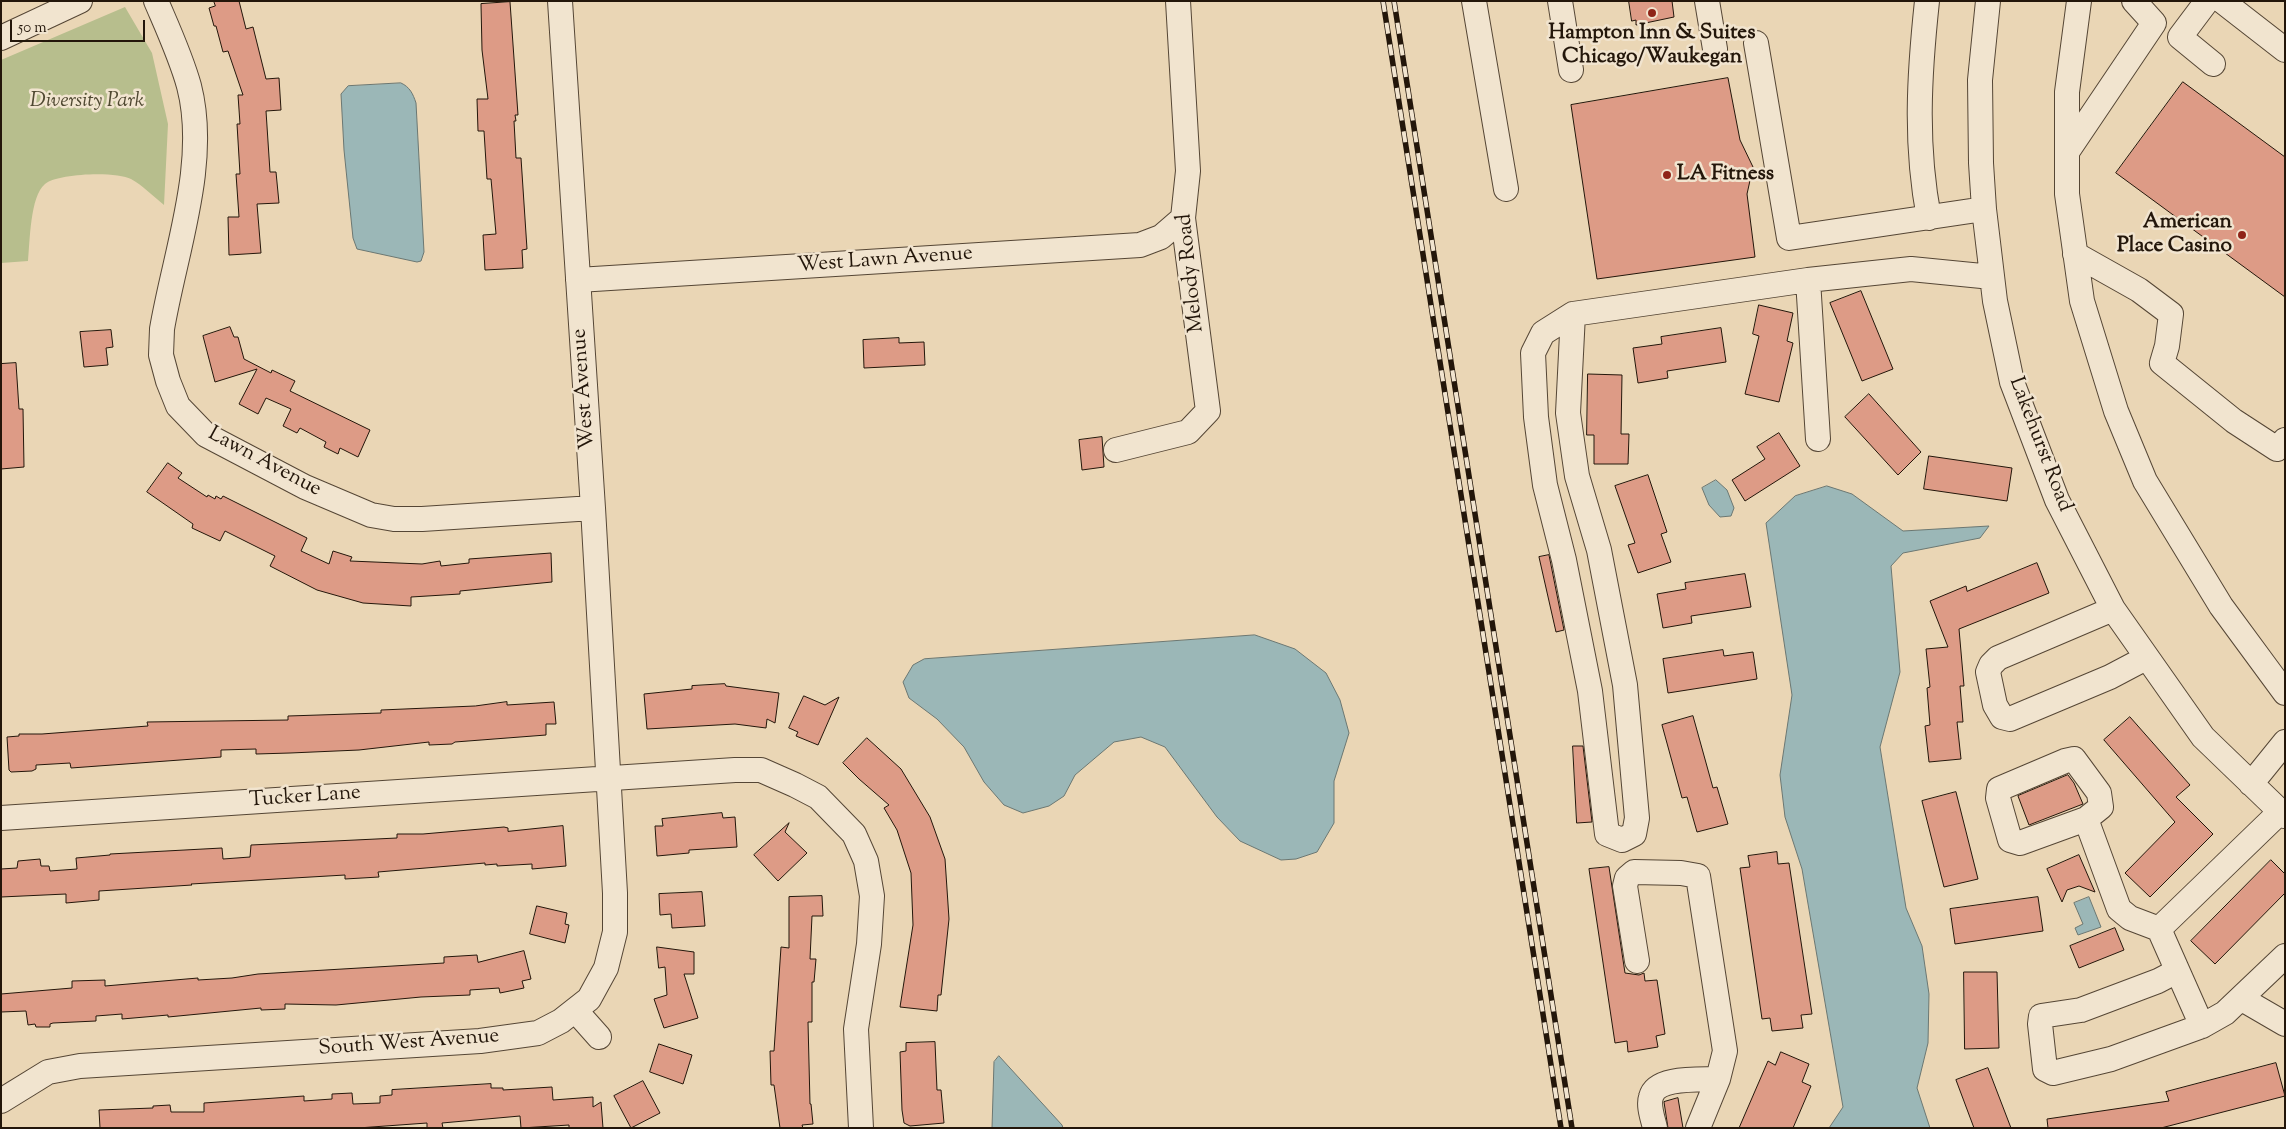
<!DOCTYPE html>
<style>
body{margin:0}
#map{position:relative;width:2286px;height:1129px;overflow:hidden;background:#ead6b5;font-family:"Sorts Mill Goudy",serif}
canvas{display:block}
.frame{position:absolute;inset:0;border:2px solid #23160a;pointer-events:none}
.scale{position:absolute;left:10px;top:20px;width:135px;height:22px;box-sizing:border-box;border:2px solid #23160a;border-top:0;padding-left:6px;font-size:15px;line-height:18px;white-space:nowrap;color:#23160a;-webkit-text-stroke:4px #f1e4cf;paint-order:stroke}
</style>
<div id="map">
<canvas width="2286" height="1129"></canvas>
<div class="frame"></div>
<div class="scale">50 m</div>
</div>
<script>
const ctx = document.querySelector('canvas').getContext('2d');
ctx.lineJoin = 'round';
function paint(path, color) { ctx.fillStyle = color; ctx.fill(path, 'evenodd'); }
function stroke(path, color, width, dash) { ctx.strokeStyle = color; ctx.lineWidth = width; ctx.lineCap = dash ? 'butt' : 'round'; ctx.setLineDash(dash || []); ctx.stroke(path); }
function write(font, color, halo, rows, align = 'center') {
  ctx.font = font + ' "Sorts Mill Goudy",serif'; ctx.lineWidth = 5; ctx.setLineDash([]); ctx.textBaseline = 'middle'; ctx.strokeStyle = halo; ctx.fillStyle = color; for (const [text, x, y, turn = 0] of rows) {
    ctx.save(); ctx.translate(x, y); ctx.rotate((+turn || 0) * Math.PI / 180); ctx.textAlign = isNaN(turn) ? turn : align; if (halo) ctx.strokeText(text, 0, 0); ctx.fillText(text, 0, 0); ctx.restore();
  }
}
paint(new Path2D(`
 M125 7 152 53 168 124 164 205C153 196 142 185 131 179 117 171 57 173 45 184 30 196 30 242 28 261L1 263V60Z`), '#b7be8d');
const water = new Path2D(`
 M401 83C410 87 413 94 416 103L424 252 421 261 417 262 357 249 353 238 344 150 341 94 348 86Z
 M1716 480 1727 490 1734 508 1731 516 1720 517 1709 505 1702 488Z
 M1827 486 1852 494 1903 531 1989 526 1980 538 1903 553 1891 566 1900 672 1880 747 1906 908 1922 946 1929 994 1928 1043 1917 1088 1930 1128H1829L1843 1107 1802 869 1785 817 1780 775 1792 695 1766 523 1795 496Z
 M1255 635 1295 649 1326 673 1340 700 1349 733 1334 781V823L1317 852 1296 859 1281 860 1240 841 1217 817 1165 747 1141 737 1114 742 1075 775 1064 796 1049 806 1023 813 1004 805 984 782 964 747 937 719 909 698 903 682 913 665 924 659Z
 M2089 897 2101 927 2078 935 2075 928 2083 924 2074 903Z
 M999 1056 1062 1125 1063 1128H992L994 1062Z`);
paint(water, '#9bb7b7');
stroke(water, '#6b7772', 1);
const building = new Path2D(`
 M214 1H239L246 29 253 27 266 79 279 78 281 110 266 111 270 172H276L279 203 257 204 261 253 229 255 228 217H239L236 174H240L237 124H240L238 95H243L228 51 223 52 216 26H214L209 8 215 6Z
 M1629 1H1672L1674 17 1636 25V20L1632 21Z
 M510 2 518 115H515L516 121H514L516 158H521L527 249 522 250 523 268 485 270 483 235 496 234 491 179H487L484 131H478L477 99H488L482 50 481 4Z
 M1728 78 1740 140 1753 167 1747 194 1755 257 1597 279 1571 105Z
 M2183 82 2285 157V297L2116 173Z
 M1861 291 1893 369 1862 381 1830 303Z
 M1759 305 1793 313 1787 341 1793 343 1779 402 1745 394 1759 336 1753 334Z
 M230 327 234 337H238L244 359 271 373 272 370 295 381 290 391 370 430 358 457 340 448 338 454 324 447 326 442 300 428 297 433 283 426 291 409 266 398 258 414 239 404 257 369 215 382 203 336Z
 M1721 328 1726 362 1667 371 1668 378 1638 383 1633 348 1662 344 1661 337Z
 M111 330 113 347 106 348 108 365 84 367 80 332Z
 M899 338V343L924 342 925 365 864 368 863 340Z
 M16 363 19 409H23L24 467 1 469V364Z
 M1588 374 1622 375 1621 434H1629L1628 464H1594V435H1587Z
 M1869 394 1921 452 1898 475 1845 417Z
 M1779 433 1800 466 1745 501 1732 480 1765 459 1757 447Z
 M1102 437 1104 467 1082 470 1079 440Z
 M1929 456 2012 468 2007 501 1924 489Z
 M168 463 182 473 178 478 207 497 208 495 215 499 216 496 221 499 223 496 307 538 301 551 329 564 333 551 352 557 350 561 422 564 440 561 441 566 469 563V559L551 553 552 582 460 591V594L411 597V606L363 603 317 590 270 566 275 556 225 531 220 541 192 528 193 524 147 492Z
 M1648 475 1667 532 1661 534 1671 562 1638 573 1628 545 1635 543 1615 486Z
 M1549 555 1564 630 1556 632 1539 557Z
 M2037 563 2049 593 1959 629 1964 686H1960L1963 722H1957L1961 759 1929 762 1925 726 1930 725 1927 688 1930 687 1926 649 1948 647 1930 601 1966 586 1967 591Z
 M1745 574 1751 607 1691 616 1692 623 1663 628 1657 594 1686 589 1685 583Z
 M1723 650 1724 656 1753 652 1757 679 1668 693 1663 659Z
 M725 684 726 686 779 693 775 723 767 719 766 728 735 724 647 729 644 694 692 689V686Z
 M804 696 825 705 839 697 818 745 796 736 798 732 789 728Z
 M507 702V705L554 702 556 724H546V735L455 742 452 744 429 745V742L359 750 290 753 256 754V749L221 750V757L71 768 70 763 36 765V769L32 771 11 772 9 770 7 737 19 736V734H42L148 726 147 722 288 720V716L381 713V710L475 706Z
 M1693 716 1713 788 1717 787 1728 824 1697 832 1687 797 1682 798 1662 725Z
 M2130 717 2190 785 2176 797 2213 834 2150 897 2125 873 2175 822 2104 740Z
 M867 738 901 769 930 817 945 859 949 919 941 995H938L937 1011 900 1007 913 925 911 873 897 830 884 808 889 805 859 779 843 763Z
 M1573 746H1583L1592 822 1577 823Z
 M2068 775 2074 783 2083 804 2029 825 2018 796Z
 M1956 792 1978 879 1944 887 1922 801Z
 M722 813 723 818 735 817 737 847 689 850V853L657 856 655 826H663L662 819Z
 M789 823 785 832 807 853 778 881 754 855Z
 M563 826 566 866 532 869V864L497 866V864L485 865V863L378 872 379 877 345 879V875L191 884 192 885 99 891V900L66 903V894L1 897V869L17 868 18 861 40 859 41 866H49L50 871 77 869 76 858 110 855V854L222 848 223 859 250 857 251 845 397 838V834H423L504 827 508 828V831Z
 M1777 852 1778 864 1789 863 1812 1014 1801 1015 1803 1028 1772 1031 1770 1018 1762 1019 1740 868 1750 867 1748 856Z
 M2079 855 2095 892 2079 886 2067 890 2062 902 2047 869Z
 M2271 860 2285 874V893L2215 964 2191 941Z
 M1609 867 1625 973 1639 975 1644 973 1645 981 1657 980 1665 1034 1656 1036 1658 1047 1628 1052 1627 1041 1615 1043 1589 869Z
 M702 892 705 926 672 928 671 914 660 915 659 894Z
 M822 896 823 916H812L810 959H816L814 982H812V1022H808L810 1104H811L813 1124 802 1125 803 1128H780L774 1085H771L770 1051H774L781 947 789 948V897Z
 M2038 897 2043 931 1955 944 1950 909Z
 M537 906 567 913 565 924 569 925 565 943 530 934Z
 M2115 928 2124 950 2079 968 2070 946Z
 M657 947 694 952V974H684L698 1018 664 1028 654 999 667 995 665 967 659 968Z
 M524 951 531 979 522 981 524 988 500 993 499 988 470 990V995L421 997 336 1005 285 1004V1009L261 1010V1008L168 1017V1015L122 1019V1014L96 1016V1021L53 1023 50 1024V1027H36L35 1024 28 1025 26 1011 1 1012V994L72 988V981L105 980V986L198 978V980L232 978 258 974 444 963V957L477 955 478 962Z
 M1964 972H1997L1999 1048 1965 1049Z
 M935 1042 937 1090H941L944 1123 910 1126 904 1123 902 1110 900 1052 906 1051V1043Z
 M659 1044 692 1055 683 1084 650 1072Z
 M1781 1052 1809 1064 1802 1082 1811 1086 1793 1128H1739L1768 1061 1775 1065Z
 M2276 1063 2285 1096 2161 1128H2048L2047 1119 2169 1101 2166 1092Z
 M1988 1068 2011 1128H1974L1956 1080Z
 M643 1081 660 1113 631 1128 614 1096Z
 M491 1084V1088H503V1090L552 1087 553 1100 593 1097V1107L601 1102 603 1128H569V1125L521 1128 520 1116 442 1123 443 1128H427V1123L358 1128H100L99 1110 153 1108V1106L170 1105 171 1112H204V1103L304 1096V1101L332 1099V1094L352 1093 353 1104 380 1103V1096L392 1095V1090Z
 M1678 1098 1683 1128H1668L1664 1102Z`);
paint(building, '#dd9b86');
stroke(building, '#23160a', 1);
const minor = new Path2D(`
 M156 1C168 29 181 57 189 86 209 163 175 252 162 329L161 355 168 381 178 406 206 435 305 487 371 515 394 519H422L593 508
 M1474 1 1506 189
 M1560 1 1571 70
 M1707 1 1715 49
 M1927 1C1919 76 1915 144 1929 218
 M1988 1 1980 80 1981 163 1984 209 1995 301 2012 382 2057 500 2113 609 2203 737 2285 816
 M2079 1 2067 92V194L2082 301 2116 411 2145 481 2221 606 2285 693
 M2207 1 2180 37 2213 64
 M2222 1 2285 50
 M1 38 80 1
 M1756 43 1789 238 1984 209
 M2067 152 2154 23 2134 1
 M2075 254 2139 290 2171 314 2167 346 2162 363 2234 421 2277 449 2285 440
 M578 280 1140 245 1161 237 1183 218
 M1808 280 1818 439
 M1573 314 1568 413 1577 476 1599 550 1625 685 1637 818 1634 834 1622 840 1607 834 1590 691 1564 560 1545 485 1536 417 1533 353 1543 333 1573 314 1808 280 1911 269 1992 277
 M1116 450 1188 432 1208 411 1183 218 1188 171 1178 1
 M2113 609 1998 658 1991 665 1988 672 1995 705 2002 717 2010 719 2110 677 2146 658
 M2251 784 2285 742
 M1 818 735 770H761L795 785 818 797 854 834 866 861 872 896 869 944 856 1029 861 1128
 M2086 819 2101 807 2099 793 2074 759 2065 761 1999 789 1998 798 2010 840 2020 843 2086 819 2119 909 2130 918 2159 929 2280 812
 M2159 929 2202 1026 2111 1059 2053 1073 2045 1069 2040 1024 2041 1016 2081 1010 2158 981 2177 971
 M1637 961 1625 886 1627 878 1634 872 1681 873 1698 876 1725 1051 1718 1079 1698 1128
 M2242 999 2285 1024
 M575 1010 599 1037
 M2202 1026 2225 1013 2285 956
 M1 1101 48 1072 80 1066 480 1041 538 1033 561 1021 589 999 606 968 615 932V893L593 508 560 1
 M1655 1128C1653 1119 1648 1106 1651 1097 1656 1076 1700 1080 1718 1079`);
stroke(minor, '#554635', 26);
stroke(minor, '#f1e4cf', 24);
const rail = new Path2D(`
 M1383 1 1561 1128
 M1394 1 1572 1128`);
stroke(rail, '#23160a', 5.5);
stroke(rail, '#f1e4cf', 4, [11]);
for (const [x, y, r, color] of [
 [1652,13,5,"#8f2418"],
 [1667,175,5,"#8f2418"],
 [2242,235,5,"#8f2418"]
]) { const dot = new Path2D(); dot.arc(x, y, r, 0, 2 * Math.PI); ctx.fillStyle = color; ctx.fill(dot); stroke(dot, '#f1e4cf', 2); }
write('bold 21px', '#23160a', '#f1e4cf', [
 ["Hampton Inn & Suites",1652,34],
 ["Chicago/Waukegan",1652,58],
 ["LA Fitness",1677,175,"left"],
 ["American",2232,223,"right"],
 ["Place Casino",2232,247,"right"]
]);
write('italic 21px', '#4f4831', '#f1e4cf', [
 ["Diversity Park",87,102]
]);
write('21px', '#23160a', '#f1e4cf', [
 ["West Lawn Avenue",885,261,-4],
 ["Melody Road",1192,273,-96],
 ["West Avenue",585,389,-94],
 ["Lakehurst Road",2039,445,69],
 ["Lawn Avenue",264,463,28],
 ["Tucker Lane",305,798,-4],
 ["South West Avenue",409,1044,-4]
]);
</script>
